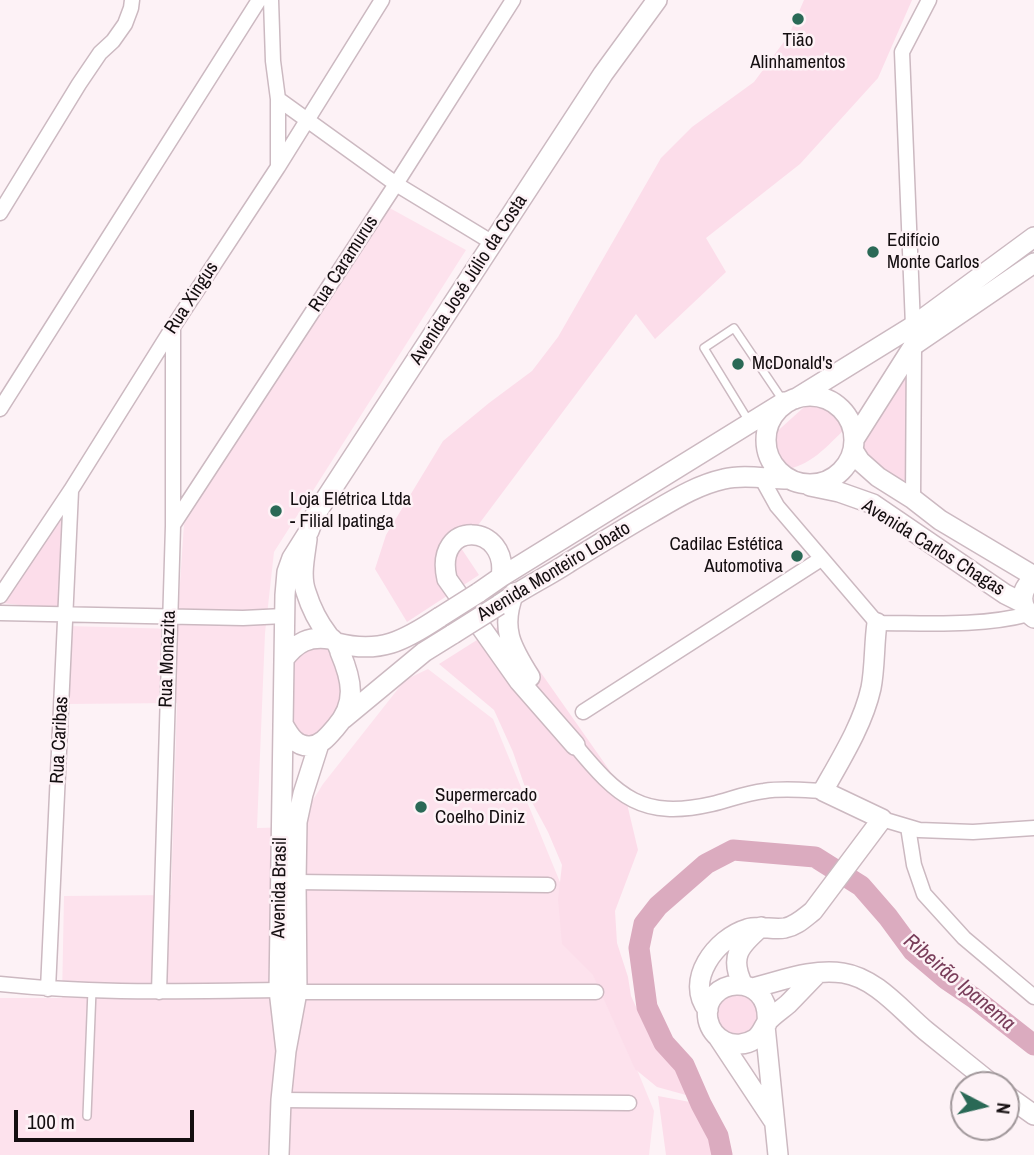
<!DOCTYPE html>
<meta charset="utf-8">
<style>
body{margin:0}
#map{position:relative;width:1034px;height:1155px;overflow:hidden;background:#fdf2f6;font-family:"Archivo Narrow",sans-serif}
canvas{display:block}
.north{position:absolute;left:950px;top:1071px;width:70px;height:70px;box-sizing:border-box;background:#fdf2f6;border:2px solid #a0979a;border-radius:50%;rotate:97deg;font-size:19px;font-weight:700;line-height:28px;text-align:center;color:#140e10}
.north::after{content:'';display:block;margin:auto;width:24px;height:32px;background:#2a6956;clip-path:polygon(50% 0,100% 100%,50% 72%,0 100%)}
.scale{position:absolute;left:14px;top:1110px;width:180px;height:32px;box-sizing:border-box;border:4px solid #140e10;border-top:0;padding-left:9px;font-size:21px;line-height:24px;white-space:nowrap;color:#140e10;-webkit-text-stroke:5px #fdf2f6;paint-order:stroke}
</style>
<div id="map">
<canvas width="1034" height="1155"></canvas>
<div class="north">N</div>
<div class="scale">100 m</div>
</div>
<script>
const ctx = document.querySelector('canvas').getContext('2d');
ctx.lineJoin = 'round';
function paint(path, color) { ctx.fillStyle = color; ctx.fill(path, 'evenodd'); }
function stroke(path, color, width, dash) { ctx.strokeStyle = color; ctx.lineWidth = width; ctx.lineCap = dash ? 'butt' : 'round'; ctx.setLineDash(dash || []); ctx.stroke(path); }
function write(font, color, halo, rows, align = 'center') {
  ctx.font = font + ' "Archivo Narrow",sans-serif'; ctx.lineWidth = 5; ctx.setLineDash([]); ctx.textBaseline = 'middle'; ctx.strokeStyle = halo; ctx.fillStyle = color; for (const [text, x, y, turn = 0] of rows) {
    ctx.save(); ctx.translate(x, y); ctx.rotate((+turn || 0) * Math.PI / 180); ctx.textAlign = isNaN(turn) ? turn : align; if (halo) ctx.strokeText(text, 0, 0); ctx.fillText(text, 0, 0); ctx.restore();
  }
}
paint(new Path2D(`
 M386 206 466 250 274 552 265 633 257 828 296 827 323 784 405 680 428 669 493 719 654 1111 649 1155H0V998H62L64 896 171 895 177 703 66 704 67 626 177 629 184 524Z`), '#fde2ed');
paint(new Path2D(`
 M804 0H912L878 78 800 164 706 238 726 272 655 339 636 314 461 548 479 575 407 622 375 569 386 535 443 441 489 403 532 371 558 337 661 158 692 127 754 82 789 35Z
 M910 374 906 483 890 478 860 448 864 427 894 388Z
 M813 399C828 402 835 410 845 421V429C828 445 809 468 784 469 773 457 771 453 772 436Z
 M64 512 62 610 2 603Z
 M507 621 506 623 624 791 638 850 615 911 617 943 628 977 631 996 649 1035 685 1080 686 1095 657 1087 635 1069 593 975 562 944 558 899 562 865 548 832 527 793 513 752 494 710 439 664Z
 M326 646C330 652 336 658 339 664 343 676 343 707 337 718 332 727 315 738 306 740L289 725V663L310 648Z
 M739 990 760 1003 755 1034 724 1037 713 1008 717 1001Z
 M658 1096 690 1102 712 1148V1155H666Z`), '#fcddea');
stroke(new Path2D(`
 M722 1155 718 1136 701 1104 684 1065 664 1043 647 1007 639 948 644 924 658 906 706 864 733 850 815 857 861 886 888 917 913 951 946 979 974 998 1034 1045`), '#dbabbf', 21);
const lane = new Path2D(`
 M750 423 704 348 734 328 784 402
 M87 1116 92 990`);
const street = new Path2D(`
 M271 0 273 61 278 99V166
 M278 99 396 184 493 243
 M0 213 79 84 100 53 113 41 125 24 131 8 132 0
 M913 326 902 52 929 0
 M0 409 259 0
 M762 479 777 506 877 623C927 623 980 627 1029 614
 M913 499 914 346
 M173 525 396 184 513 0
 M0 596 71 490 173 327 278 167 382 0
 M0 613 243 618 284 616
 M583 712 821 559
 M575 745C618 797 642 820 712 804 729 800 746 793 764 791 783 788 803 790 823 791
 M882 819 919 830 973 832 1034 828
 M908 827 914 865 924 894 964 938 1034 997
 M296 882 548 885
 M0 984C93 994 186 991 279 990
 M48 989 71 491
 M159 992 173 526V328
 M297 992H596
 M281 1100 629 1103`);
const secondary = new Path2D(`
 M766 440a44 44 0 1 1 88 0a44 44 0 1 1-88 0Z
 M795 399 913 326 1034 237
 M855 438 914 345 1034 263
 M853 450 860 461 878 477 913 499 940 520 1034 576
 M810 486 839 492 873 504 1005 594 1023 603
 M501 577C510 523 433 518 447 579L519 681 575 745
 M1034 579C1019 590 1019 607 1034 618
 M478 593 501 577 784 402
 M514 593C500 628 511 647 530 677
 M499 605C521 589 545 578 568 563 596 546 623 529 651 513 675 499 697 485 724 479 743 474 768 479 788 479
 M337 643C380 654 404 641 440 617
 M284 659C297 642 309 636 330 639
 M343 719 424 652 453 634
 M283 724C289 735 296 747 310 746 322 745 329 735 336 727 357 703 352 680 340 652 340 650 337 644 336 643 334 640 330 638 328 635 318 622 311 608 306 592 300 576 305 556 307 539
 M743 985C729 957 739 946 761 927
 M752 988C781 981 813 968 843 973 876 978 901 1010 926 1031 948 1049 971 1067 993 1085
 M708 1010C684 981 716 938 747 929 759 925 772 930 785 928 796 926 804 918 813 911L882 819 823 791C841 759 863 724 871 688 875 668 874 644 877 623
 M767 1023C772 969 700 977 708 1020 710 1029 716 1037 724 1041 733 1046 746 1045 755 1039 761 1035 763 1028 767 1022 773 1015 781 1010 788 1004 798 994 808 983 818 973
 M765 1026 778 1155
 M718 1037 773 1120
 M286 1051 279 990 285 595 287 572 292 558 309 531 315 515 603 74 657 0
 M1006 1095 1034 1115
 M279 1155 281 1100 286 1051 297 992 296 882 297 822 303 794 319 744`);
stroke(lane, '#ccb9c1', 10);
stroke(street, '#ccb9c1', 17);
stroke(secondary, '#ccb9c1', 22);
stroke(lane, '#fff', 7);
stroke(street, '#fff', 14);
stroke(secondary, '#fff', 19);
const secondaryBridge = new Path2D(`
 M440 617 478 593
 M453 634 499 605`);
stroke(secondaryBridge, '#ccb9c1', 22, []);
stroke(secondaryBridge, '#fff', 19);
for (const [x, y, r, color] of [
 [798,19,7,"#2a6956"],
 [873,252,7,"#2a6956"],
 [738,364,7,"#2a6956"],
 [276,511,7,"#2a6956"],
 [797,556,7,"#2a6956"],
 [421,807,7,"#2a6956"]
]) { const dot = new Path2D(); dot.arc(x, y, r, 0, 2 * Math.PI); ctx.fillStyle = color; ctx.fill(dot); stroke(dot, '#fdf2f6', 2.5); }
write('19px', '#140e10', '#fdf2f6', [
 ["Tião",798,41,"center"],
 ["Alinhamentos",798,63,"center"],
 ["Edifício",887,241],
 ["Monte Carlos",887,263],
 ["McDonald's",752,364],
 ["Loja Elétrica Ltda",290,500],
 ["- Filial Ipatinga",290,522],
 ["Cadilac Estética",783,545,"right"],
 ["Automotiva",783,567,"right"],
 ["Supermercado",435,796],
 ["Coelho Diniz",435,818]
], 'left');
write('19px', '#140e10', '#fdf2f6', [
 ["Rua Caramurus",344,264,-57],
 ["Avenida José Júlio da Costa",469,280,-57],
 ["Rua Xingus",192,298,-57],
 ["Avenida Carlos Chagas",933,548,32],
 ["Avenida Monteiro Lobato",554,572,-31],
 ["Rua Monazita",168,659,-88],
 ["Rua Caribas",60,740,-87],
 ["Avenida Brasil",280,888,-89]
]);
write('italic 21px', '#793d5a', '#fdf2f6', [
 ["Ribeirão Ipanema",959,983,40]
]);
</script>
